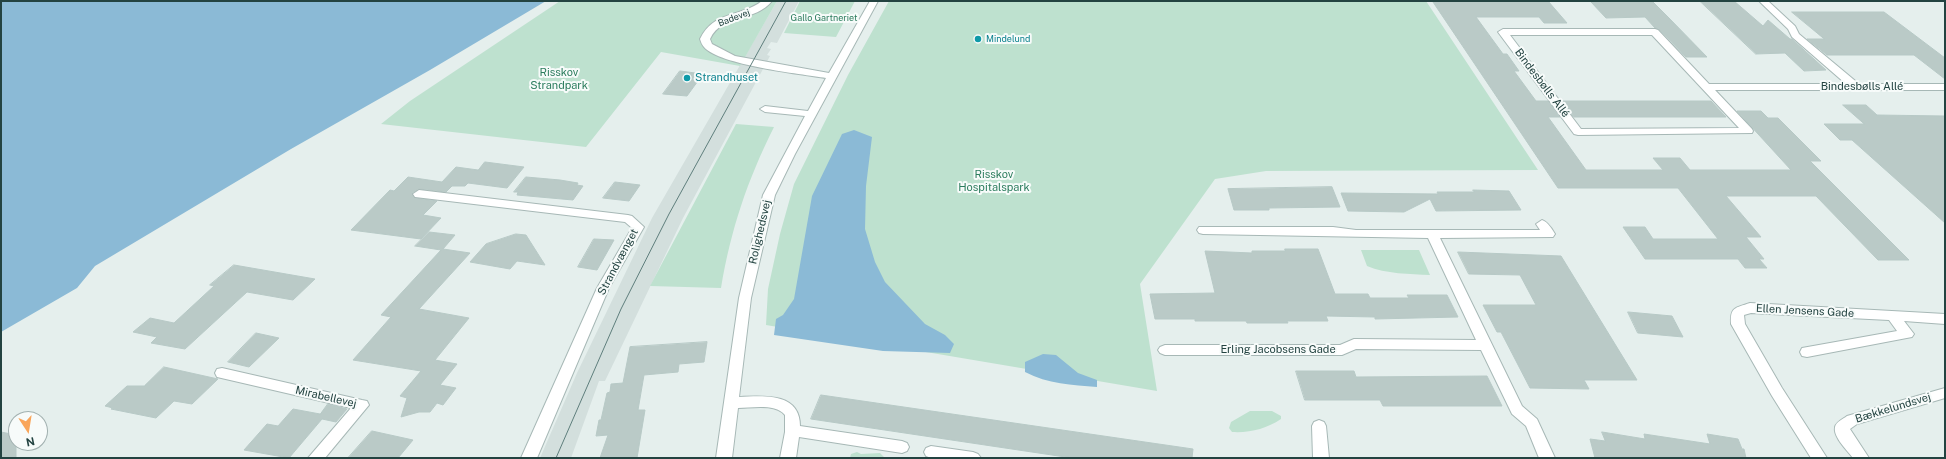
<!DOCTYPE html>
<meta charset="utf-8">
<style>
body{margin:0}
#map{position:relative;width:1946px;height:459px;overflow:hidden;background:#e5efed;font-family:"Public Sans",sans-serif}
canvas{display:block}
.frame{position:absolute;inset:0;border:2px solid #234341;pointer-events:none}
.north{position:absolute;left:8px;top:411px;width:40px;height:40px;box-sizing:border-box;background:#f7fbfa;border:1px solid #a2b1b0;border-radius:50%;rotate:168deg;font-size:11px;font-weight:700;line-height:16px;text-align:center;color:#234341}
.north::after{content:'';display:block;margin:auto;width:14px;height:18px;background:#f9a55a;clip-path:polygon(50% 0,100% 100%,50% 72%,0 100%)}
</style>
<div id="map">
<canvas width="1946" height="459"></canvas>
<div class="frame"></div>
<div class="north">N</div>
</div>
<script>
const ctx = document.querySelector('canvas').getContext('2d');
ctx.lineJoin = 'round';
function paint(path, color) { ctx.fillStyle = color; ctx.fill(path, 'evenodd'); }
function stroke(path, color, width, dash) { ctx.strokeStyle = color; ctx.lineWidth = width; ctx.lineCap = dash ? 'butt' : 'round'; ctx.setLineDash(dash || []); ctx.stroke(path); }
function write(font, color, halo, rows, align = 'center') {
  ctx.font = font + ' "Public Sans",sans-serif'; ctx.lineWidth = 4; ctx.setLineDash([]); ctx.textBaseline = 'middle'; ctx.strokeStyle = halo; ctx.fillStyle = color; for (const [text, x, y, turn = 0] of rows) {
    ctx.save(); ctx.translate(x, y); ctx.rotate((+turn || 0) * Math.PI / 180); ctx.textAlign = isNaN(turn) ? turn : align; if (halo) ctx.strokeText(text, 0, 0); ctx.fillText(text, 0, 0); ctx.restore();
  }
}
paint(new Path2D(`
 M777 1H799L777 43 771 42 767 48 771 49 767 55 770 56 683 218 605 381H599L571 458H540L577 373 652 218Z`), '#d3dfdd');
paint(new Path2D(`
 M560 1H777L740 66 661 52 586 147 381 124 410 101Z
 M800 1H855L836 37 784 33Z
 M889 1H1426L1538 170 1266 171 1215 179 1140 284 1157 391 766 325 768 289 780 234 794 184 848 75Z
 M736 124 774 127C747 181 731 229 721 288L650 286Z
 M1361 250H1419L1430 275C1410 274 1386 274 1367 266Z
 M1250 411H1272L1281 416V419C1266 429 1250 433 1232 432L1229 428 1231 422Z
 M857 452 861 454 880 453 885 458H850L851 454Z`), '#bee1cf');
paint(new Path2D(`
 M1 1H546L430 70 291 149 95 266 77 288 1 332Z
 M854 130 872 137 866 186 865 229 875 262 885 282 925 324 945 335 954 344 950 353 883 351 774 335 776 319 783 315 794 299 812 196 842 134Z
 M1043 354 1056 355 1078 373 1097 380V387C1072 385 1048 384 1025 372V362Z`), '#8bbad6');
const building = new Path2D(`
 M1548 1 1567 23H1544L1539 17H1476L1503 54H1507L1519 71H1514L1536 101H1548L1560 117H1548L1586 170H1663L1653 158H1680L1690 170H1791L1737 111H1761L1768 118H1778L1821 161H1810L1909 260H1878L1816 196H1726L1761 237H1746L1764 259H1759L1767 268H1745L1738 259H1645L1623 227H1645L1653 239H1718L1678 188H1558L1433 2Z
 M1652 1 1669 18 1707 57H1686L1659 29 1655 28 1645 17 1606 18 1591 2Z
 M1700 1H1734L1763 26 1768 20 1790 39H1792L1826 70 1804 71 1785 53 1756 54Z
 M1792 12H1884L1945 58V79L1914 55H1827L1807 39H1824Z
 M680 71 703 74 687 96 663 94Z
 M1562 101H1711L1726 117H1574Z
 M1843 105H1866L1877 115 1945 116V223L1852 140H1840L1824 124H1864Z
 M485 162 524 167 507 188 468 183 465 186H452L446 192 419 189 412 193 415 198 437 201 423 215 441 218 421 239 351 230 390 190 394 191 408 177 442 182 456 167 478 170Z
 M526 177 560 180 578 183 577 185 583 186 573 200 517 195 518 192H514Z
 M615 182 640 185 629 201 603 198Z
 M1332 187 1340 207 1269 208V210H1234L1228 189Z
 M1473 190 1509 191 1521 210 1436 211 1430 199 1404 212 1348 211 1341 193 1438 194 1437 192H1474Z
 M429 232 455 235 443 249 470 253 419 309 469 318 435 360 457 364 440 385 456 388 443 405 437 403 430 412H419L401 417 407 398 400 396 421 371 353 360 391 317 381 315 441 250 415 246Z
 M516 234 526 235 545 265 517 261 510 269 470 262 486 244Z
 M594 239 614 240 597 270 578 267Z
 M1285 249H1318L1335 294H1368L1370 298H1409L1407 295H1447L1458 317 1375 319V317L1326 316 1328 321H1287L1288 323H1247L1246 321H1195V319H1155L1150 294 1215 293 1205 251 1252 253V251H1285Z
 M1458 252 1561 256 1637 380H1584L1589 389 1530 388 1501 332H1497L1483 305H1536L1520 275 1469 274Z
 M234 265 315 279 293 300 247 292 185 349 151 343 157 337 133 332 150 318 174 323 214 286 210 285Z
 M1628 312 1672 316 1683 337 1638 333Z
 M256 333 279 338 249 367 228 362Z
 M707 342 704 362 679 364 678 372 644 375 638 410H645L637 458H600L608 435 596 436 599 420H601L607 393 610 392 611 384 623 383 630 347Z
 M164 367 218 379 192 404 174 401 156 418 111 409 113 408 105 406 127 386H144Z
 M1296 371H1354L1356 377 1487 376 1502 406H1383L1380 400H1305Z
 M821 395 1193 449 1192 458H1072L811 419Z
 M328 404 347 409 336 422 322 419 289 458 244 450 267 424 278 426 293 409 320 414Z
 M372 431 413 440 398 458H348Z
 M1 432 16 435V458H1Z
 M1602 432 1645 439 1644 434 1710 444 1707 434 1738 439 1742 449H1744L1746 458H1595L1590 439 1605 441Z`);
paint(building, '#bacac7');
stroke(building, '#b7c9c6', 1);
const minor = new Path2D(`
 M762 1H772C756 22 722 13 710 39L712 44 735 56 829 73 870 1H878L795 154 775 195 751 298 739 397C763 396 800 392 800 426L902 441 907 443 909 447 907 451 902 453 799 437 796 458H780L785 432V415C775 403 751 408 738 408L732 458H716L739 298 763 195 805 116 765 112 760 109 765 106 808 111 826 78C801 74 719 65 704 47 702 45 701 42 700 39 714 10 740 18 762 1Z
 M1759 1H1768L1795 26 1799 34 1859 84H1945V90H1715L1752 129 1753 131 1752 133 1578 135 1574 134 1498 32 1503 29H1655L1658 30 1709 84H1846L1792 37 1788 29ZM1510 35H1652L1739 128 1581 129Z
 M419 190 628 215 632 216 644 227 609 288 537 458H521L597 288 632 228 625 222 415 197 413 194Z
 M1542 220C1548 222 1552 229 1555 234L1553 237 1440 238 1522 406 1537 419 1555 458H1539L1526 426 1512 414 1481 350 1356 349 1342 355H1165L1160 353 1158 350 1160 347 1165 345H1340L1354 339 1476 340 1428 238 1203 234 1199 233 1197 230 1199 227H1333L1356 230H1540L1536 224Z
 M1750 303 1945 314V324L1904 321 1914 334 1912 337 1807 357 1802 356 1800 352 1802 348 1897 331 1889 320 1751 313 1744 315 1745 324 1782 388 1827 458H1811L1772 396 1731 324C1730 307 1735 308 1750 303Z
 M222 368 362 400 367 401 369 405 325 458H308L351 408 217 377 215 373 217 369Z
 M1945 388V398L1857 424 1850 429 1869 458H1853C1847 450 1833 437 1835 427 1836 422 1843 419 1847 416Z
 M1319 420 1324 422 1326 426 1329 458H1313L1312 426 1314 422Z
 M931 446 973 452 978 454 981 458H931L926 456 924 452 926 448Z`);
stroke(minor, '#a7b8b6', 2);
paint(minor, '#fff');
stroke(new Path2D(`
 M556 458 621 309 669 214 786 1`), '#5e7e7c', 1);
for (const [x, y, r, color] of [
 [978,39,4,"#0f9aa8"],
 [687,78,4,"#0f9aa8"]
]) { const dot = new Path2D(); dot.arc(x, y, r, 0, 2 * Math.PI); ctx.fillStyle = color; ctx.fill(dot); stroke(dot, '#f7fbfa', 1.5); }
write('9px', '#234341', '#f7fbfa', [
 ["Badevej",734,18,-21]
]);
write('9px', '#2b7c5d', '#f7fbfa', [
 ["Gallo Gartneriet",824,18]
]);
write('9px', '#0d838f', '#f7fbfa', [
 ["Mindelund",986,39]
], 'left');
write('11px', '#2b7c5d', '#f7fbfa', [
 ["Risskov",559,73],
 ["Strandpark",559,86],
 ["Risskov",994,175],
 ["Hospitalspark",994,188]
]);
write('11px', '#0d838f', '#f7fbfa', [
 ["Strandhuset",695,78]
], 'left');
write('11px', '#234341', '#f7fbfa', [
 ["Bindesbølls Allé",1542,83,53],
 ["Bindesbølls Allé",1862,87],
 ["Rolighedsvej",760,232,-77],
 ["Strandvænget",618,262,-62],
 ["Ellen Jensens Gade",1805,311,3],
 ["Erling Jacobsens Gade",1278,350],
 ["Mirabellevej",326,397,13],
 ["Bækkelundsvej",1893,408,-17]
]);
</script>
